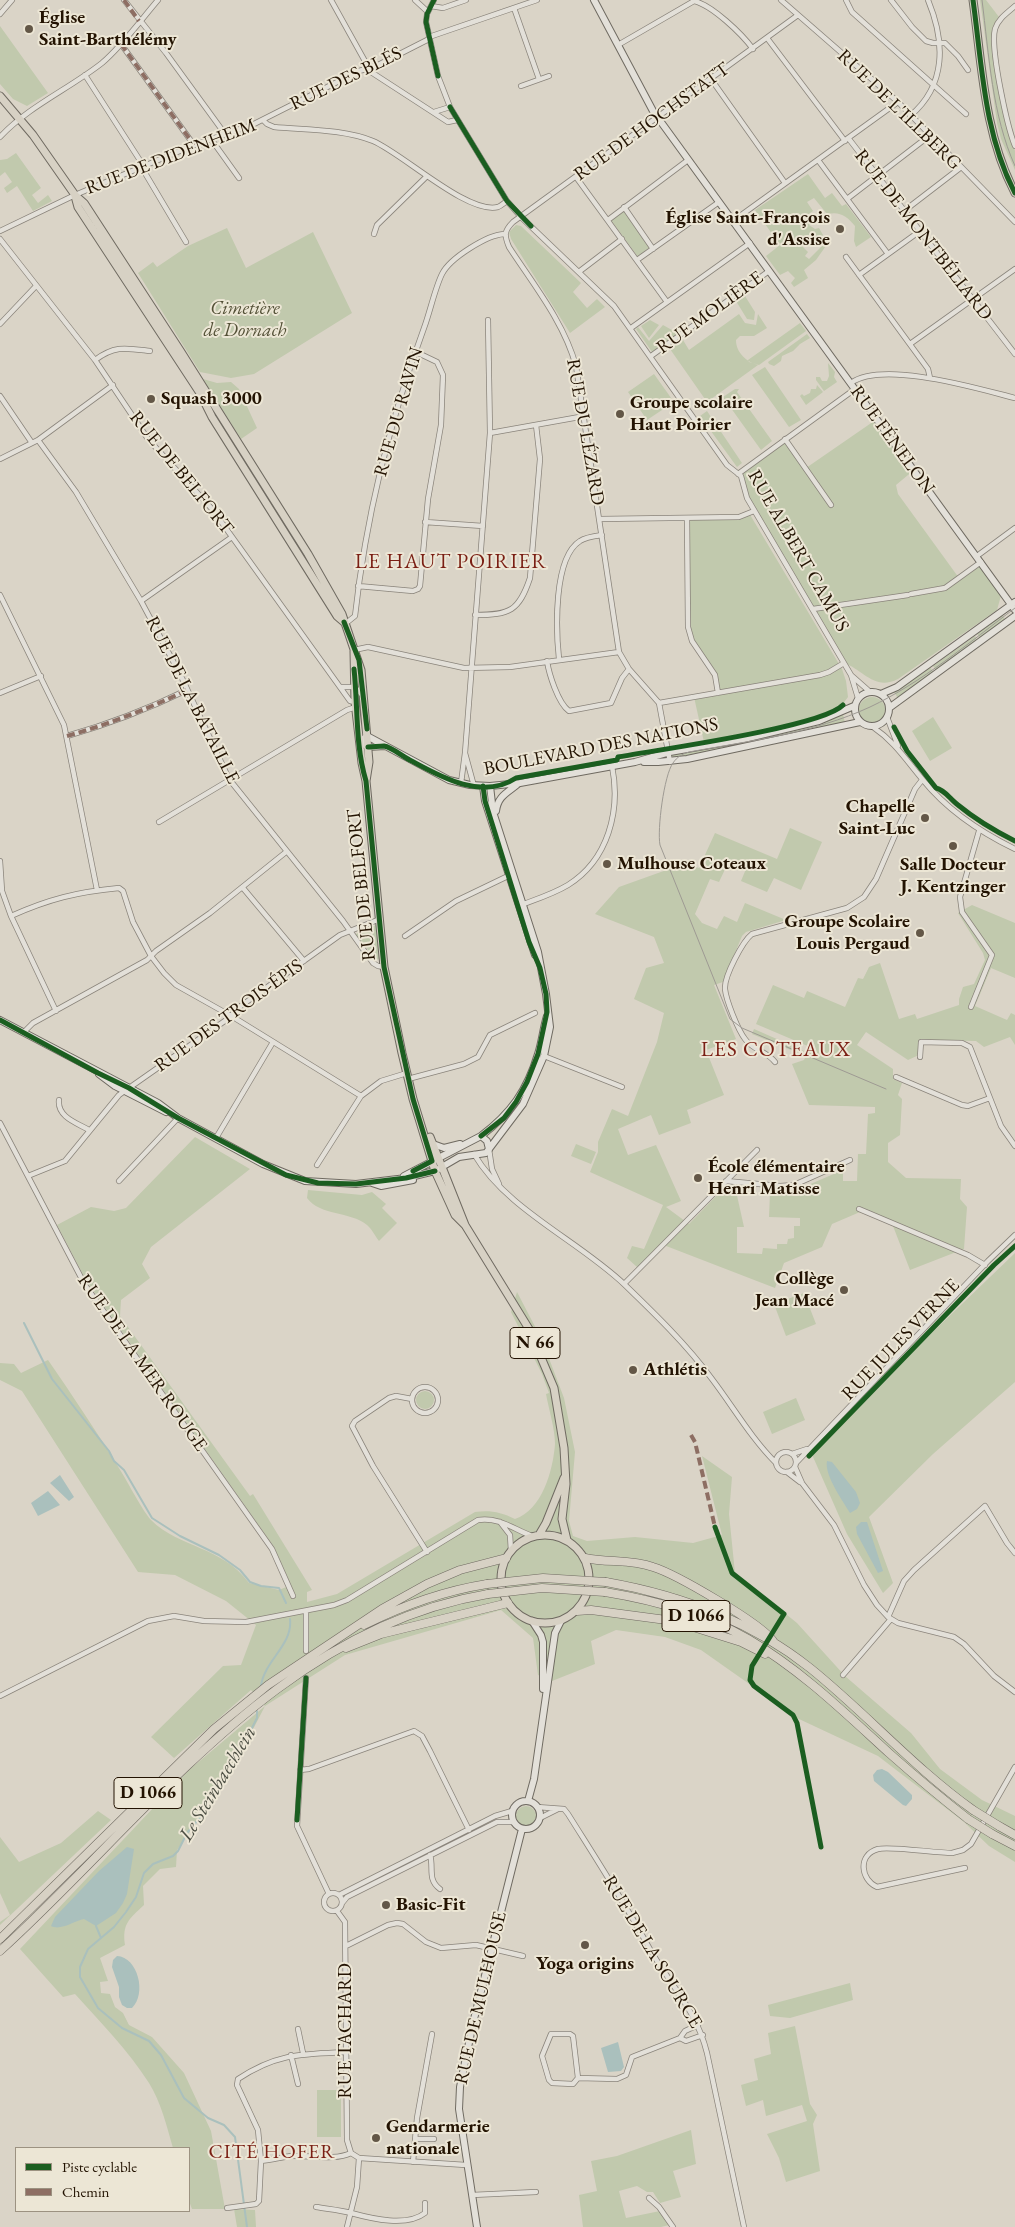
<!DOCTYPE html>
<meta charset="utf-8">
<style>
body{margin:0}
#map{position:relative;width:1015px;height:2227px;overflow:hidden;background:#dad4c7;font-family:"EB Garamond",serif}
canvas{display:block}
.legend{position:absolute;left:15px;top:2147px;width:175px;height:65px;box-sizing:border-box;background:#ece6d5;border:1px solid #9c9281;margin:0;padding:6px 9px;list-style:none;font-size:15px;color:#231302}
.legend li{display:flex;align-items:center;gap:10px;height:25px}
.legend b{width:25px;border:1px solid #9c9281}
</style>
<div id="map">
<canvas width="1015" height="2227"></canvas>
<ul class="legend">
<li><b style="height:6px;background:#1b5e20"></b>Piste cyclable</li>
<li><b style="height:6px;background:#8d6e63"></b>Chemin</li>
</ul>
</div>
<script>
const ctx = document.querySelector('canvas').getContext('2d');
ctx.lineJoin = 'round';
function paint(path, color) { ctx.fillStyle = color; ctx.fill(path, 'evenodd'); }
function stroke(path, color, width, dash) { ctx.strokeStyle = color; ctx.lineWidth = width; ctx.lineCap = dash ? 'butt' : 'round'; ctx.setLineDash(dash || []); ctx.stroke(path); }
function write(font, color, halo, rows, align = 'center') {
  ctx.font = font + ' "EB Garamond",serif'; ctx.lineWidth = 4; ctx.setLineDash([]); ctx.textBaseline = 'middle'; ctx.strokeStyle = halo; ctx.fillStyle = color; for (const [text, x, y, turn = 0] of rows) {
    ctx.save(); ctx.translate(x, y); ctx.rotate((+turn || 0) * Math.PI / 180); ctx.textAlign = isNaN(turn) ? turn : align; if (halo) ctx.strokeText(text, 0, 0); ctx.fillText(text, 0, 0); ctx.restore();
  }
}
paint(new Path2D(`
 M980 0H986L999 17 994 24 992 37 1003 110 1015 151V170L1001 139 997 123Z
 M0 26 48 93 27 106 13 99 0 84Z
 M16 153 41 188 32 195 38 203 48 195 52 201 33 211 17 186 7 193 4 188 12 182 5 172 0 176V160L7 159Z
 M808 174 825 198 832 193 842 206 846 204 871 237 856 247 854 241 855 226C847 216 840 211 827 214L814 198 807 202 813 211 806 216 811 223 809 225 815 229 819 228 823 235 820 238 808 235 800 244 808 252 805 256 809 259 827 241 828 243 816 260 804 270 808 278 794 287 791 283 795 278 788 271 780 275 766 256 780 245 755 210Z
 M624 211 650 247 638 257 611 220Z
 M516 225 521 226 581 283 573 292 587 308 597 299 605 307 570 333 511 239 509 232Z
 M227 228 246 268 313 232 352 313 254 374 231 378 200 372 138 273 153 262 157 267 188 246Z
 M745 296 755 312 754 320 747 319 736 301Z
 M739 314 745 323 756 325 758 314 767 328 754 336H740L736 340C736 353 747 362 758 365L707 402 670 349 683 340 689 350Z
 M650 320 659 325 649 338 641 326Z
 M800 323 806 331 759 365 749 362 748 360Z
 M663 325 679 334 652 352 636 329 638 327 649 341Z
 M807 334 810 338 800 344 793 351 782 356 781 361 774 366 769 364 768 362Z
 M828 363 835 372 834 377 837 382 824 391 816 380V377H820L822 381H827L829 376Z
 M765 367 801 420 789 427 752 375Z
 M654 374 674 402 647 420 628 392Z
 M203 379 217 383 231 382 239 389 257 428 241 439Z
 M817 385 823 392 806 405 800 396 802 394 804 396 810 393 811 389H816Z
 M735 389H739L737 392 772 441 761 450 723 397Z
 M707 411 742 463 737 467 700 416Z
 M877 419 914 470 896 485 898 494 959 578 981 562 1002 592 997 610 898 679C874 691 864 670 844 663 825 630 738 498 742 469L785 439 806 468Z
 M749 513 842 669 846 681 848 697 839 709 828 714 765 730 704 742 694 697 718 693 715 675 689 634 687 518 739 517Z
 M1002 614 1006 621 981 640 976 632Z
 M975 636 977 640 936 670 933 666Z
 M929 666 935 674 898 698 893 691Z
 M859 710a13 13 0 1 1 26 0a13 13 0 1 1-26 0Z
 M843 714 845 723 779 739 672 759 670 756 672 753 823 722Z
 M933 717 952 748 930 761 912 731Z
 M790 828 822 842 801 890 774 878 767 892 741 881 746 869 729 861 719 882 710 879 695 914 702 923 717 929 724 916 737 922 745 903 786 920 746 932 742 936 723 982 714 985 736 1039 706 1050 724 1095 687 1110 691 1123 659 1135 651 1115 618 1129 628 1155 656 1145 681 1201 666 1207 689 1224 724 1188 736 1191 744 1227H737V1253L762 1254 763 1248 777 1249V1244H787L788 1239 794 1238V1226H800V1218L769 1217 770 1193 792 1192 843 1170V1181H857L858 1154H866L868 1114 875 1113V1107L809 1105 792 1064 804 1060 810 1047 756 1024 773 985 804 998 807 991 845 1007 858 978 863 979 869 967 880 963 899 1019 915 1014 917 1019 959 1005V999L963 987 974 984 985 960 983 953 958 913 972 905 1015 923V978L991 968 975 1006 1007 1020 1011 1013 1015 1015V1045L1010 1037 984 1047 976 1041 920 1040 919 1055 908 1060 866 1032 857 1045 893 1069V1079L902 1083 898 1095 902 1099 900 1135 888 1143V1162L906 1178 961 1179 960 1199 967 1207 964 1249 910 1270 893 1226 860 1212 832 1224 822 1247 784 1263 775 1288 661 1244 637 1267 627 1258 632 1246 644 1249 663 1205 590 1172 598 1152V1142L612 1109 628 1116 657 1042 664 1013 634 999 646 968 664 963 654 937 595 914 619 887 686 863 699 868 715 833 777 859Z
 M376 925 379 958 378 960 354 935Z
 M754 1029 804 1051 803 1055 752 1034Z
 M195 1137 250 1169 151 1247 142 1264 150 1278 121 1300 120 1316 250 1496 253 1494 312 1590 307 1592V1602L337 1594 475 1512C490 1510 501 1512 515 1519 542 1510 553 1471 555 1444 555 1429 549 1410 546 1394L549 1393 542 1374 511 1312 517 1292 542 1340 564 1398 575 1452 569 1521 573 1536 587 1541 635 1537 693 1543 722 1535 702 1456 732 1477 729 1514 735 1573 797 1623 845 1676 911 1733 940 1769 982 1800 1015 1816V1862L989 1846 964 1822 878 1756 799 1719 701 1650 665 1637 616 1630 591 1641 595 1664 552 1681 538 1675 533 1638 501 1610 345 1655 265 1706 229 1776 177 1850 176 1867 160 1869 143 1886 144 1905C129 1919 122 1924 125 1945L100 1958 108 1981 100 1982 101 1993 110 1994 115 2007 123 2013 129 2025 152 2037 184 2073 211 2131 225 2209H192L189 2201V2148H173C167 2127 161 2102 149 2083 128 2050 101 2023 75 1994L63 1997 20 1949 189 1770 265 1706 251 1690 174 1758 151 1737 223 1666 241 1665 256 1625 226 1601 175 1575 138 1572 22 1391 0 1380V1363L14 1364 21 1373 48 1360C72 1395 95 1429 117 1465 127 1480 140 1507 151 1520 179 1548 222 1546 249 1583L279 1590 291 1585 274 1547 87 1282 57 1225 91 1207 114 1211 126 1208Z
 M576 1144 596 1152 591 1164 571 1156Z
 M308 1190 362 1195 372 1192 386 1204 382 1208 397 1223 379 1241C375 1236 372 1229 367 1225 350 1211 320 1216 307 1198Z
 M1015 1253V1382L933 1454 869 1517 893 1583 883 1593 847 1534 810 1450Z
 M804 1293 816 1324 786 1336 774 1304Z
 M416 1400a9 9 0 1 1 18 0a9 9 0 1 1-18 0Z
 M796 1398 805 1420 772 1434 763 1412Z
 M516 1816a10 10 0 1 1 20 0a10 10 0 1 1-20 0Z
 M98 1811 111 1820 0 1925V1922L10 1915 0 1893V1837L19 1862 61 1843Z
 M850 1983 853 2000 790 2018 770 2016 768 2005Z
 M795 2026 810 2104 817 2115 813 2124 820 2171 786 2182 779 2158 767 2134 807 2121 802 2105 766 2116 763 2100 746 2106 741 2085 758 2080 754 2059 771 2054 768 2033Z
 M317 2090H341V2137H317Z
 M691 2130 696 2164 673 2171 681 2197 660 2203 653 2192H647L637 2186 619 2191 626 2218 660 2211 669 2225 661 2227H583L579 2195 597 2191 591 2161 617 2156Z
 M234 2209 255 2210 256 2227H237Z`), '#c1c9ad');
paint(new Path2D(`
 M827 1461 832 1462 856 1492 860 1503 857 1509 850 1513C843 1501 824 1475 827 1461Z
 M60 1475 74 1497 69 1501 50 1483Z
 M48 1491 60 1505 38 1516 31 1503Z
 M861 1522H867L883 1571 878 1573 857 1534 856 1527Z
 M882 1769 888 1772 912 1795V1799L906 1806 903 1805 874 1781 873 1775 877 1770Z
 M127 1847 134 1849 127 1894 123 1903 116 1913 96 1926 84 1919C74 1921 61 1931 51 1926L55 1917 99 1871Z
 M117 1956C138 1957 147 1994 132 2008H127L122 2005 119 1997V1987L112 1967 113 1960Z
 M618 2042 624 2067 621 2071 608 2072 601 2048Z`), '#aac0bd');
stroke(new Path2D(`
 M24 1323 52 1379 109 1451 114 1461 124 1470 152 1518 180 1536 219 1555 240 1570 250 1582 261 1586 279 1588 286 1603
 M261 1686C264 1661 293 1645 290 1619
 M96 1926 101 1938
 M247 2227 235 2137 224 2125 208 2118 184 2098 161 2055 149 2041 122 2028 98 2008 80 1977V1967L88 1949 114 1927 126 1912 136 1897 144 1873 153 1864 173 1856 178 1851 187 1833 208 1808 216 1791 229 1773 257 1718V1711`), '#aac0bd', 2);
const street = new Path2D(`
 M124 0 166 53 225 134
 M331 0 371 72 448 122 457 120
 M415 0 428 12
 M434 0 427 14 426 22 438 76 450 107 507 201 521 217 614 306 727 465 741 476 747 498 851 675 858 698
 M781 0 898 102 1015 222
 M846 0 852 12 966 114
 M891 0 912 27 926 41 933 43H945L958 56 968 70
 M431 6 443 8 466 0
 M1015 6C1007 13 998 19 995 29 990 48 1007 126 1015 146
 M514 8 539 79
 M0 14 12 0
 M429 37 537 0
 M767 38 845 141
 M121 44 194 145
 M618 45 694 1C712 5 742 34 753 49
 M85 75 141 162 145 173 186 242
 M711 79 785 183
 M521 86 549 76
 M434 112 450 107
 M910 116C947 85 945 41 928 0
 M263 120 267 124 274 127C306 130 343 129 373 141 402 153 468 215 498 207 501 206 504 203 507 201
 M0 137C29 106 69 89 102 63 123 45 140 21 158 0
 M211 139 239 178
 M849 139 1015 354
 M818 160 888 254
 M576 177 667 302
 M847 199 929 136
 M624 207 653 249
 M904 211 960 168
 M608 220 688 160
 M733 221 898 102
 M0 231 75 195 194 145 252 125 359 71 376 66 429 39
 M374 234 377 225 426 177
 M0 239 95 360 148 439 212 509 350 701 355 702
 M846 257 928 369 930 378
 M637 260 719 202
 M580 271 622 239
 M859 275 920 231
 M0 324 36 286
 M631 328 750 243
 M910 344 1015 269
 M651 356 769 271
 M95 360C115 345 126 348 150 351
 M851 383C883 360 979 389 1015 398
 M0 396 32 443
 M490 433 585 416
 M785 439 831 505
 M38 440 76 492 141 601 181 676 229 779 343 921 373 963 378 966 384 967
 M0 459 38 440 113 385
 M738 474 855 389
 M687 518 688 627 692 641 715 675 718 693
 M600 519 739 517 754 511
 M425 522 483 526
 M977 556 1015 528
 M358 586 413 591 418 589 420 586 428 499 441 425 443 375 437 362 416 352
 M911 594 945 588 981 562
 M0 595 64 725 97 890
 M141 601 232 537
 M813 609 908 595
 M475 615C510 615 519 611 530 578L540 459 536 425
 M345 624 355 616C366 515 389 423 424 328 430 312 435 288 442 274 450 258 487 235 504 234
 M354 650 368 647 464 668 510 667 619 652 629 669 659 703 670 762
 M619 652 576 366C564 322 533 284 509 247 504 235 504 231 513 222L798 15
 M559 659C556 631 553 558 580 541 586 537 595 536 602 535
 M547 661C549 674 558 703 569 711L611 703 622 678 629 669
 M852 676 869 691
 M341 687H355L363 696
 M0 693 41 676
 M659 703 820 675 829 672 844 663
 M887 717 898 746
 M873 727C895 742 906 760 923 780 948 811 980 832 1015 849
 M67 736C109 724 148 709 187 690
 M465 753 490 433 488 320
 M461 783 465 753 474 786
 M159 822 347 710 356 707
 M0 861 2 891 11 916 56 1011
 M243 888 304 961
 M521 905C537 899 553 894 568 885 608 860 621 811 612 766
 M11 916C49 899 77 892 119 888L123 891 133 922 151 956 164 973 176 985 233 1017 361 1096
 M405 936 456 901 508 876
 M971 1007 992 955 962 912 960 897 979 831
 M24 1032 33 1023 147 960 156 951 210 913 286 852
 M544 1056 622 1087
 M920 1057 921 1042 962 1043 970 1047 1001 1126 1015 1146
 M775 1062C767 1051 752 1050 745 1039 738 1030 726 1000 725 989 724 976 743 941 752 934L847 908 864 897 876 879 915 789 922 780
 M896 1077 962 1105 968 1106 990 1098
 M408 1079 464 1064 478 1057 490 1035 535 1013
 M59 1100C57 1117 77 1123 89 1130
 M0 1123 85 1285 272 1549 293 1596
 M216 1138 273 1042
 M489 1149 492 1169 499 1184
 M474 1154C507 1210 578 1240 625 1285 655 1314 687 1345 712 1379 734 1408 751 1438 776 1463
 M317 1165 361 1096 381 1081 407 1073
 M28 1176 65 1161 119 1095 229 1018 238 1008 340 935 380 919
 M119 1181 178 1118
 M726 1181 780 1186 794 1185 850 1160
 M859 1209 968 1255 985 1265
 M624 1284 757 1150
 M412 1400a13 13 0 1 1 26 0a13 13 0 1 1-26 0Z
 M412 1399 396 1396 389 1398 355 1421 352 1426 373 1466 427 1552
 M776 1462a10 10 0 1 1 20 0a10 10 0 1 1-20 0Z
 M792 1454 807 1449
 M796 1463 988 1261 1015 1235
 M795 1467 802 1483 834 1525 864 1585 877 1605 888 1617 898 1623 954 1637 964 1644 994 1676 1015 1692
 M787 1472 800 1482
 M500 1522 510 1535 511 1551
 M888 1617 904 1581 914 1570 985 1506 1007 1543 1015 1553
 M306 1651V1611
 M843 1675 891 1619
 M306 1678 297 1826 329 1894
 M0 1696 148 1621 174 1616 204 1621 246 1622 334 1605 347 1600 478 1520C500 1517 513 1529 532 1536
 M300 1770 309 1769 414 1731 422 1736 430 1751 469 1830
 M537 1807 564 1809 568 1814C595 1857 623 1900 647 1944 668 1983 696 2008 707 2053L744 2227
 M540 1818 558 1809
 M430 1855C434 1867 427 1880 440 1889
 M965 1868 877 1887C861 1880 857 1855 878 1849 891 1846 935 1853 952 1853L963 1850 971 1844 1015 1767
 M324 1902a9 9 0 1 1 18 0a9 9 0 1 1-18 0Z
 M339 1895 495 1816 512 1811
 M343 1902 347 1897 497 1822H513
 M337 1911 345 1922 347 2140 351 2153
 M346 1946 388 1925 397 1923 403 1924 426 1942 441 1948 476 1945 523 1956
 M298 2029 303 2053
 M680 2038 685 2031 698 2025
 M291 2055 298 2084
 M578 2078 573 2084 552 2083 549 2080 542 2056 551 2034H570L573 2036 578 2078 617 2079 626 2075 632 2057 680 2038 686 2041 703 2035
 M415 2139H434
 M261 2161 258 2130 237 2085 238 2079C277 2053 303 2054 347 2052
 M413 2162 417 2118 432 2034
 M472 2195 536 2192
 M649 2198 659 2207 673 2227
 M316 2207C328 2209 340 2210 351 2213 373 2219 407 2227 425 2213V2203
 M227 2208 256 2204 259 2201 261 2161C272 2160 282 2157 292 2156 311 2155 334 2161 351 2153L359 2158 466 2165
 M347 2227 357 2187 359 2158`);
const secondary = new Path2D(`
 M594 0 653 111 1015 610
 M855 709a17 17 0 1 1 34 0a17 17 0 1 1-34 0Z
 M881 694 897 687 1015 602
 M889 708 1015 616
 M385 746 368 747 360 742 367 736 449 780 470 785 490 786 520 783 635 762 670 752 744 739 819 721 854 706
 M644 762H658L687 759 860 722
 M483 786 485 801 535 955
 M496 811C498 796 507 793 518 784
 M0 1020 158 1103 178 1118 263 1164 305 1181 356 1184 406 1178 435 1171 459 1157 486 1153 523 1104 544 1056 550 1027 546 994 538 952 493 812 490 786
 M99 1074 115 1086 166 1112
 M481 1136C511 1113 527 1091 538 1054 542 1042 543 1029 547 1016
 M433 1144 444 1148 460 1144
 M404 1176 481 1136 487 1141 489 1149
 M372 1183 381 1186 413 1180
 M532 1621 541 1635 543 1642V1689
 M512 1815a14 14 0 1 1 28 0a14 14 0 1 1-28 0Z
 M528 1801 534 1779 555 1633 561 1621
 M477 2227 459 2109 460 2087 473 2023 522 1829`);
const primary = new Path2D(`
 M973 0C982 65 984 134 1015 193
 M0 96 33 135 75 195 84 203 181 352 308 554 342 614 361 670 369 762 366 781
 M75 196 78 207 200 393 212 417 337 616 344 622
 M354 651 355 702 362 763 366 781 384 967 402 1053 413 1099 435 1171 455 1215 465 1225
 M430 1137 465 1225 529 1329 554 1388 564 1448 566 1484 562 1519 567 1540
 M501 1579a44 44 0 1 1 88 0a44 44 0 1 1-88 0Z
 M539 1535 546 1523 564 1478`);
const highway = new Path2D(`
 M585 1558C608 1563 631 1559 653 1567 676 1574 762 1624 773 1641
 M606 1582C680 1595 751 1621 810 1668 866 1713 914 1768 973 1810
 M605 1592C654 1600 705 1614 748 1639 801 1670 844 1712 889 1753 915 1776 941 1798 968 1819
 M577 1611 591 1610 674 1621 741 1642 765 1654
 M364 1625C404 1605 443 1591 487 1584
 M346 1648 381 1634 508 1603
 M999 1826 1015 1835
 M992 1834 1015 1846
 M0 1939 214 1729 268 1685 382 1609 427 1584 460 1570 506 1558
 M0 1951C148 1817 277 1629 488 1594`);
stroke(street, '#8a847b', 6);
stroke(secondary, '#6f6a61', 8);
stroke(primary, '#6f6a61', 9);
stroke(highway, '#6f6a61', 9);
stroke(street, '#e3e0d9', 4.5);
stroke(secondary, '#e3e0d9', 6);
stroke(primary, '#d7d1c4', 7);
stroke(highway, '#d7d1c4', 8);
stroke(new Path2D(`
 M982 0C989 55 992 115 1015 166
 M886 1089 742 1028 730 1019 660 845C657 830 664 775 673 763 677 757 682 754 689 752 749 741 814 733 870 707 921 683 970 642 1015 608`), '#9e9a93', 1);
const highwayBridge = new Path2D(`
 M487 1584 543 1578 606 1582
 M488 1594 542 1588 605 1592
 M973 1810 999 1826
 M968 1819 992 1834`);
stroke(highwayBridge, '#6f6a61', 9, []);
stroke(highwayBridge, '#d7d1c4', 8);
stroke(new Path2D(`
 M124 0 139 21
 M121 44 194 145
 M67 736C109 724 148 709 187 690
 M691 1435 695 1442 715 1527`), '#8d6e63', 4, [8, 4]);
stroke(new Path2D(`
 M434 0 427 14 426 22 438 76
 M973 0C982 65 984 134 1015 193
 M450 107 507 201 531 226
 M344 622 359 660 367 729
 M354 669C358 705 355 745 366 781L384 967 413 1099 432 1161 413 1171
 M894 727 907 751 936 788C945 790 950 799 958 805 975 819 995 831 1015 841
 M368 747C373 747 379 746 384 746 391 747 401 755 408 759 439 776 481 801 516 778L617 760 618 757C657 750 822 727 843 705
 M0 1020 98 1073 129 1088 178 1118 286 1175 318 1183 356 1184 406 1178 435 1171
 M481 1136 504 1118 516 1102 527 1082 538 1054 547 1012 546 994 540 968 529 942 485 801 483 786
 M809 1456 994 1265 1015 1246
 M715 1527 732 1573 784 1614 752 1666 750 1680 754 1686 793 1715 797 1723 821 1847
 M297 1820 306 1678`), '#1b5e20', 5);
for (const [x, y, r, color] of [
 [29,29,5,"#635747"],
 [840,229,5,"#635747"],
 [151,399,5,"#635747"],
 [620,414,5,"#635747"],
 [925,818,5,"#635747"],
 [953,846,5,"#635747"],
 [607,864,5,"#635747"],
 [920,933,5,"#635747"],
 [698,1178,5,"#635747"],
 [844,1290,5,"#635747"],
 [633,1370,5,"#635747"],
 [386,1905,5,"#635747"],
 [585,1945,5,"#635747"],
 [376,2138,5,"#635747"]
]) { const dot = new Path2D(); dot.arc(x, y, r, 0, 2 * Math.PI); ctx.fillStyle = color; ctx.fill(dot); stroke(dot, '#ece6d5', 2); }
for (const [x, y, w] of [
 [535,1343,50],
 [696,1616,68],
 [148,1793,68]
]) { const box = new Path2D(); box.roundRect(x - w / 2, y - 15.5, w, 31, 4); ctx.fillStyle = '#ece6d5'; ctx.fill(box); stroke(box, '#231302', 1); }
write('bold 18px', '#231302', null, [
 ["N 66",535,1343],
 ["D 1066",696,1616],
 ["D 1066",148,1793]
]);
write('bold 19px', '#231302', '#ece6d5', [
 ["Église",39,18],
 ["Saint-Barthélémy",39,40],
 ["Église Saint-François",830,218,"right"],
 ["d'Assise",830,240,"right"],
 ["Squash 3000",161,399],
 ["Groupe scolaire",630,403],
 ["Haut Poirier",630,425],
 ["Chapelle",915,807,"right"],
 ["Saint-Luc",915,829,"right"],
 ["Mulhouse Coteaux",617,864],
 ["Salle Docteur",953,865,"center"],
 ["J. Kentzinger",953,887,"center"],
 ["Groupe Scolaire",910,922,"right"],
 ["Louis Pergaud",910,944,"right"],
 ["École élémentaire",708,1167],
 ["Henri Matisse",708,1189],
 ["Collège",834,1279,"right"],
 ["Jean Macé",834,1301,"right"],
 ["Athlétis",643,1370],
 ["Basic-Fit",396,1905],
 ["Yoga origins",585,1964,"center"],
 ["Gendarmerie",386,2127],
 ["nationale",386,2149]
], 'left');
write('19px', '#231302', '#ece6d5', [
 ["RUE DES BLÉS",346,79,-26],
 ["RUE DE L'ILLBERG",899,110,44],
 ["RUE DE HOCHSTATT",652,122,-36],
 ["RUE DE DIDENHEIM",171,157,-21],
 ["RUE DE MONTBÉLIARD",923,235,52],
 ["RUE MOLIÈRE",710,313,-36],
 ["RUE DU RAVIN",399,412,-74],
 ["RUE DU LÉZARD",585,432,80],
 ["RUE FÉNELON",892,440,54],
 ["RUE DE BELFORT",181,473,51],
 ["RUE ALBERT CAMUS",798,551,60],
 ["RUE DE LA BATAILLE",192,700,63],
 ["BOULEVARD DES NATIONS",601,747,-11],
 ["RUE DE BELFORT",362,885,-96],
 ["RUE DES TROIS-ÉPIS",229,1016,-36],
 ["RUE JULES VERNE",901,1340,-46],
 ["RUE DE LA MER ROUGE",142,1363,55],
 ["RUE DE LA SOURCE",652,1952,59],
 ["RUE DE MULHOUSE",481,1998,-77],
 ["RUE TACHARD",346,2031,-90]
]);
write('italic 19px', '#535036', '#ece6d5', [
 ["Cimetière",245,309],
 ["de Dornach",245,331]
]);
write('italic 20px', '#4b4d42', '#ece6d5', [
 ["Le Steinbaechlein",218,1784,-59]
]);
ctx.letterSpacing = '1px';
write('20px', '#7a1f14', '#ece6d5', [
 ["CITÉ HOFER",272,2153]
]);
ctx.letterSpacing = '0px';
ctx.letterSpacing = '1px';
write('21px', '#7a1f14', '#ece6d5', [
 ["LE HAUT POIRIER",451,562],
 ["LES COTEAUX",776,1050]
]);
ctx.letterSpacing = '0px';
</script>
